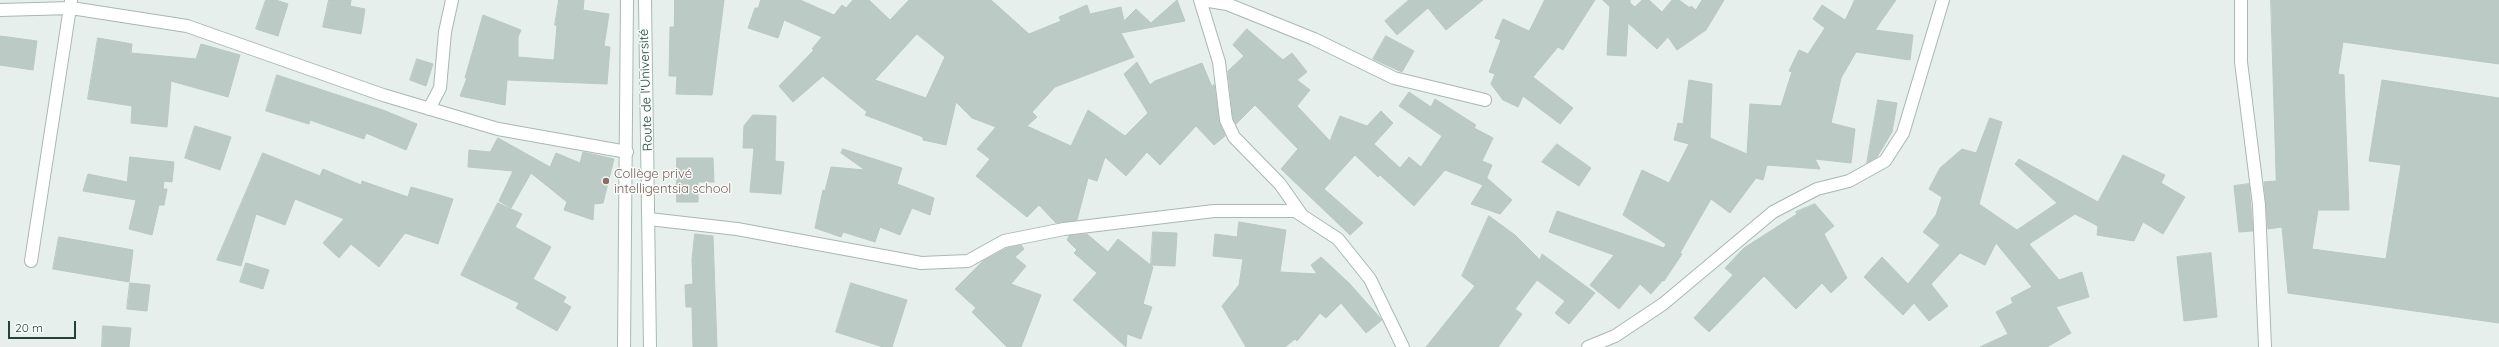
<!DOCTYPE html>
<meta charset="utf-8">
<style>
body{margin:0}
#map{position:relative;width:2499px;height:347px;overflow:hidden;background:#e6efeb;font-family:Quicksand,sans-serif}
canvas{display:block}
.scale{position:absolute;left:8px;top:321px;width:68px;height:18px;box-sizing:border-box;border:2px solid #24423a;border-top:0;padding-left:5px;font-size:12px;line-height:14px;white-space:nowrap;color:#24423a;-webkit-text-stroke:3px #f7fbf9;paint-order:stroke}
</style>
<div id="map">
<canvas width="2499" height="347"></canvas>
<div class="scale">20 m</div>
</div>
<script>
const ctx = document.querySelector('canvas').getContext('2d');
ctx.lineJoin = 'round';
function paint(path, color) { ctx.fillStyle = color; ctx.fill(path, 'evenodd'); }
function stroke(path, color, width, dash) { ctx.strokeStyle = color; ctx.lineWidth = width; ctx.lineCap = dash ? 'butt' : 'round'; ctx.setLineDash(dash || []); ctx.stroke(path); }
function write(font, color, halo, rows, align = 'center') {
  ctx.font = font + ' Quicksand,sans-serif'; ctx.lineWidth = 3; ctx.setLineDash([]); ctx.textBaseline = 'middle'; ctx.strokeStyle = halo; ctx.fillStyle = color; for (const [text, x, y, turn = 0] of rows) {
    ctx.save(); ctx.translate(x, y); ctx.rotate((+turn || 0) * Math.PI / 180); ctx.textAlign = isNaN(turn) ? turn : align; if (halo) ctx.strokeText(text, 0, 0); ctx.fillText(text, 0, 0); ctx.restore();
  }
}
const building = new Path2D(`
 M266 0H276L288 4 278 36 256 29Z
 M329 0H351L350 6 365 9 361 34 323 27Z
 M559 0H584L583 10 609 14 604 46 610 47 607 84 507 80 505 105 460 96 467 78H465L483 15 521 30 518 37V57L554 60 557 26 555 25Z
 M675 0H724L712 95 676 94 677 76H669L670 27H674Z
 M761 0H800L834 15 842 5 846 8 853 0H869L890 20 909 0H991L1029 34 1061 21 1059 17 1087 5 1090 14 1121 7 1124 21 1136 9 1151 23 1177 0 1185 21 1121 33 1134 57 1055 87 1032 112 1037 117 1027 126 1071 146 1088 110 1125 136 1148 113 1124 74 1137 62 1150 85 1155 81 1202 63 1212 87 1214 84 1219 121 1225 136 1214 145 1196 126 1160 165 1147 152 1126 176 1105 157 1097 181 1088 178 1077 220 1056 223 1039 205 1027 217 976 176 990 159 977 149 996 127 972 118 956 102 946 145 923 140V137L865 115 867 112 823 76 793 102 779 86 814 50 812 49 822 37 784 20 778 38 748 28 755 8H758ZM917 34 945 57 926 98 875 80Z
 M1409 0H1483L1446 30 1428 8 1397 35 1385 21Z
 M1545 0H1595L1563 50 1558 47 1533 77 1573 108 1560 124 1523 96 1518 107 1503 100 1491 84 1495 74 1489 72 1501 40 1495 38 1503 19 1529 31Z
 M1603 0H1630V3L1635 7 1642 0H1649L1662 12 1672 0H1679L1690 8 1691 6 1696 10 1702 0H1724L1706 30 1677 50 1668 37 1657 49 1628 23 1626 56 1607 55 1610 7Z
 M1855 0H1896L1875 30 1913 35 1910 60 1856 52 1841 78 1831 123 1855 129 1851 163 1815 159 1820 169 1767 165 1763 180 1756 178 1730 213 1711 199 1680 253 1682 254 1664 281 1661 280 1662 281 1651 294 1640 284 1619 309 1590 285 1614 255 1549 232 1557 211 1664 248 1666 244 1623 215 1642 170 1669 183 1689 144 1674 140 1678 123 1683 124 1689 80 1712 84 1710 138 1747 154 1750 104 1781 106 1792 72 1789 71 1799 50 1808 54 1825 28 1813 19 1822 5 1845 20Z
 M2271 0H2499V64L2343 42 2338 74 2344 75 2349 210H2318L2312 249 2386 259 2401 165 2369 161 2382 80 2499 98V323L2288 293 2282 227 2268 229 2264 182 2276 181Z
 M1247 29 1283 60 1292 53 1307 72 1297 80 1310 90 1297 106 1330 141 1340 116 1367 126 1381 111 1393 123 1374 144 1400 168 1409 157 1421 167 1442 136 1399 106 1409 92 1431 107 1435 99 1476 125 1474 128 1493 138 1482 161 1492 165 1485 182 1487 178 1512 200 1500 214 1471 204 1483 185 1445 170 1414 206 1380 175 1378 177 1355 155 1324 189 1363 223 1350 235 1281 169 1298 149 1255 105 1236 124 1233 118 1228 71 1244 56 1233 45Z
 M0 36 37 41 33 70 0 65Z
 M1386 36 1414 51 1402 72 1373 59Z
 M98 38 132 44 131 53 196 59 201 44 240 55 228 97 171 81 167 127 131 123 132 106 88 99Z
 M417 59 433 64 426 86 410 80Z
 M277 75 383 110 417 124 406 150 366 133 364 139 310 120 309 124 266 111Z
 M1878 100 1897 103 1892 132 1877 157 1867 163Z
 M753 115 776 116 775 161 784 162 781 194 750 192 754 148H743L744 126Z
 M1990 118 2002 122 1979 204 2017 230 2057 203 2015 164 2019 159 2098 202 2123 155 2165 175 2161 183 2185 197 2163 234 2143 222 2134 241 2097 235 2098 226 2075 214 2029 244 2059 280 2082 272 2089 297 2056 307 2071 333 2047 347H1980L2008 334 1996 312 2013 303 2011 298 2032 287 1996 243 1985 265 1960 253 1931 284 1948 306 1929 321 1914 303 1903 315 1864 277 1882 257 1908 284 1940 245 1923 232 1936 215 1942 197 1929 189 1940 168 1962 149 1976 153Z
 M195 126 231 137 220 170 185 158Z
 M498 138 550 167 556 153 580 163 583 152 614 159 603 203 594 204 593 220 564 210 567 202 531 173 511 208 499 201 513 171 468 167 469 150 490 152Z
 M1557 144 1591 168 1579 186 1542 162Z
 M843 149 902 168 897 184 934 198 930 215 912 208 900 235 880 227 875 242 843 232 841 237 815 228 823 190 825 191 831 167 865 170 841 153Z
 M263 153 320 176 323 169 361 185 362 181 408 197 411 187 453 199 438 244 405 233 379 267 351 244 339 258 323 243 344 219 295 199 285 225 256 214 241 266 217 260Z
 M130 157 174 162 172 182 164 181 163 189H167L164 205H159L152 235 129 229 136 200 83 191 88 174 127 182Z
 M677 158H713L714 182H698V202H677Z
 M2249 184 2253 231 2239 232 2234 186Z
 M498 203 522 214 515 227 551 247 533 279 566 297 563 302 571 307 557 331 516 308 519 303 461 275Z
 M1815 204 1834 226 1824 234 1847 278 1831 293 1822 283 1796 309 1764 276 1709 332 1694 318 1733 275 1725 268 1744 248 1797 214 1796 212Z
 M1489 216 1515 235 1540 260 1542 254 1595 293 1569 324 1555 313 1565 301 1537 280 1515 309 1522 314 1498 347H1426L1475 286 1462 276Z
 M1239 222 1286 230 1280 272 1317 274 1311 265 1321 257 1349 283 1382 320 1366 333 1341 303 1326 318 1320 313 1297 341 1295 339 1285 347H1246L1222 306 1239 285 1243 259 1213 256 1215 234 1237 237Z
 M1153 232 1177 233 1175 266 1151 265Z
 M695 234 713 236 717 347H693L692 307H686L685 285 693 284 692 260Z
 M1087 234 1108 252 1118 239 1153 267 1143 304 1152 307 1141 339 1127 334 1126 347 1073 300 1097 273 1074 253 1077 250 1067 240 1069 236Z
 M59 237 133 250 129 282 53 269Z
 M1021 245 1024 249 1015 257 1026 266 1011 284 1041 295 1021 347H1007L972 312 976 308 955 289 983 261 1007 248Z
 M2211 253 2217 317 2184 321 2177 257Z
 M246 263 269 270 263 289 240 282Z
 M130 283 150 285 147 311 127 309Z
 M851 283 907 300 892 347H883L836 332Z
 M103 326 131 328 129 347H102Z`);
paint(building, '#bbcac4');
stroke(building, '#b8c9c2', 1);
const minor = new Path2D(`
 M1200 0 1219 62 1226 120 1234 137 1280 184 1301 214
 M1203 0 1227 4 1314 39 1394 78 1485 100
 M2241 0V62L2259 205 2265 347
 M0 10 71 8 187 26 383 95 498 129 627 152
 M429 109 440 88 445 32 452 0
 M649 219 737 229 921 263 968 261 1004 241 1064 229 1214 211H1295L1338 239 1370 279 1403 347
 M31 261 71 1
 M1588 347 1615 336 1663 304 1773 212 1817 189 1849 181 1885 161 1903 133 1943 0`);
const secondary = new Path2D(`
 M645 0 650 347
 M624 347 627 0`);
stroke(minor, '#a8b8b2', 14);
stroke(secondary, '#a4bbb3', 14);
stroke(minor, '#fff', 12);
stroke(secondary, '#fff', 12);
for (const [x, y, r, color] of [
 [606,181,4,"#8d6e63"]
]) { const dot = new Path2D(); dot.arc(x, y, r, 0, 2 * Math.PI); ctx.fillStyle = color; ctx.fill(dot); stroke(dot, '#f7fbf9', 1.5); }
write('13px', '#24423a', '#f7fbf9', [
 ["Route de l'Université",646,90,-92]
]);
write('13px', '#785e54', '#f7fbf9', [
 ["Collège privé",614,174],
 ["intelligentsia school",614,189]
], 'left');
</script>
